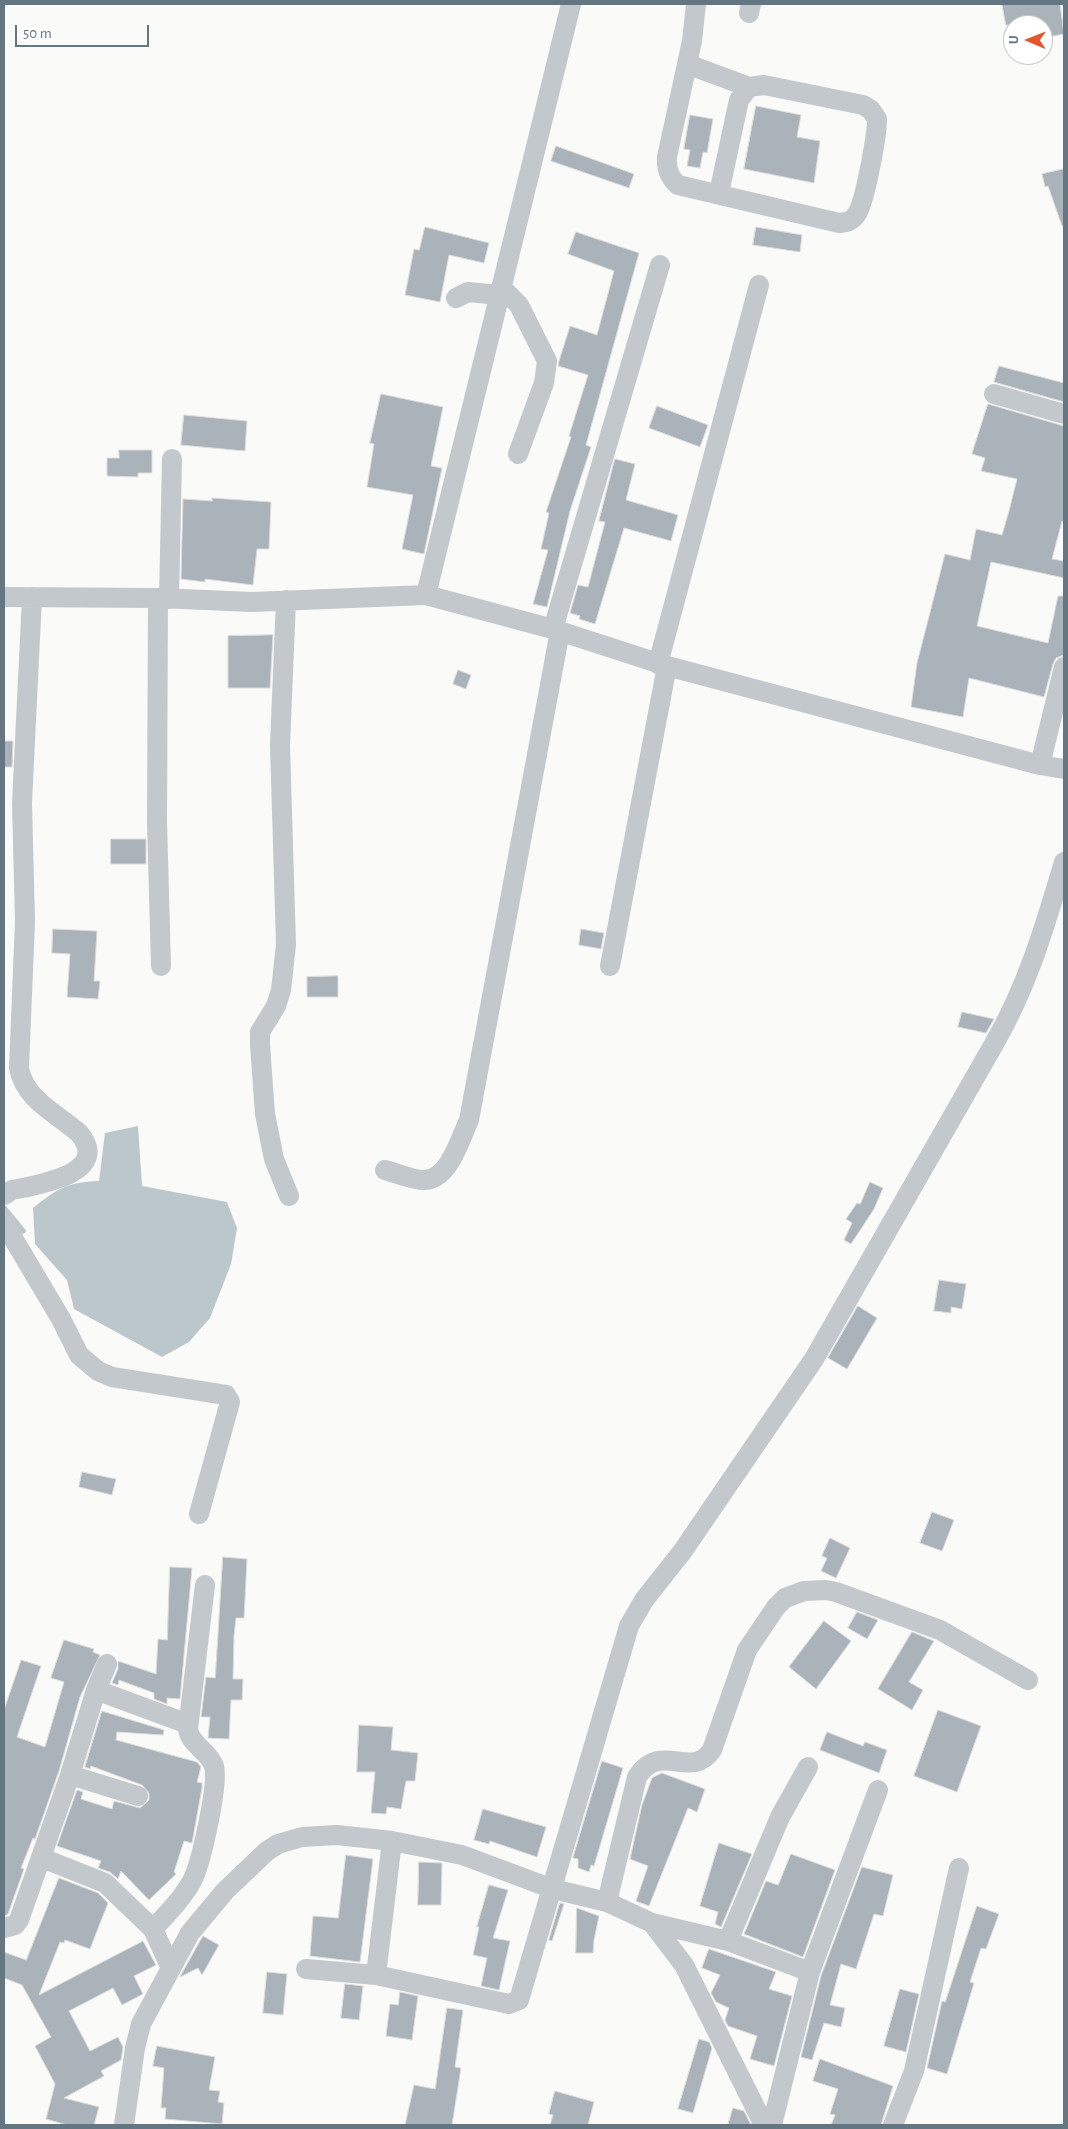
<!DOCTYPE html>
<style>
body{margin:0}
#map{position:relative;width:1068px;height:2129px;overflow:hidden;background:#fafaf8;font-family:"Alegreya Sans",sans-serif}
canvas{display:block}
.frame{position:absolute;inset:0;border:5px solid #657683;pointer-events:none}
.north{position:absolute;left:1003px;top:15px;width:50px;height:50px;box-sizing:border-box;background:#fff;border:1px solid #c1c8cd;border-radius:50%;rotate:271deg;font-size:14px;font-weight:700;line-height:20px;text-align:center;color:#657683}
.north::after{content:'';display:block;margin:auto;width:18px;height:22px;background:#e4572e;clip-path:polygon(50% 0,100% 100%,50% 72%,0 100%)}
.scale{position:absolute;left:15px;top:25px;width:134px;height:22px;box-sizing:border-box;border:2px solid #657683;border-top:0;padding-left:6px;font-size:15px;line-height:18px;white-space:nowrap;color:#657683;-webkit-text-stroke:4px #fff;paint-order:stroke}
</style>
<div id="map">
<canvas width="1068" height="2129"></canvas>
<div class="frame"></div>
<div class="north">U</div>
<div class="scale">50 m</div>
</div>
<script>
const ctx = document.querySelector('canvas').getContext('2d');
ctx.lineJoin = 'round';
function paint(path, color) { ctx.fillStyle = color; ctx.fill(path, 'evenodd'); }
function stroke(path, color, width, dash) { ctx.strokeStyle = color; ctx.lineWidth = width; ctx.lineCap = dash ? 'butt' : 'round'; ctx.setLineDash(dash || []); ctx.stroke(path); }
paint(new Path2D(`
 M138 1126 142 1186 227 1202 237 1228 231 1264 210 1318 189 1342 162 1357 74 1309 67 1280 35 1244 33 1208C57 1189 67 1182 99 1181L105 1133Z`), '#bbc7cb');
stroke(new Path2D(`
 M4 1208 23 1231`), '#bbc7cb', 5.5);
const building = new Path2D(`
 M1002 4H1060L1064 34 1043 38V25H1006Z
 M756 106 801 115 797 137 820 141 814 183 744 169Z
 M690 115 713 119 707 153 703 152 700 168 687 166 690 150 684 149Z
 M556 146 634 174 629 188 551 161Z
 M1064 169V225L1062 226 1048 186 1045 187 1042 174Z
 M425 227 489 243 484 263 449 255 440 302 405 295 414 249 419 250Z
 M756 227 802 235 800 252 753 245Z
 M576 232 639 253 586 445 591 447 570 511 547 607 533 604 548 550 541 549 549 513 546 512 571 437 569 436 588 375 558 366 559 361 570 326 597 335 614 271 568 254Z
 M999 366 1064 383V402L994 382Z
 M381 394 443 407 431 466 442 468 424 554 402 549 413 495 367 487 374 444 370 443Z
 M988 404 1064 426V522L1062 521 1052 559 1064 561V578L991 562 977 626 1048 643 1058 596H1064V655L1056 658 1053 664 1044 697 969 678 963 717 911 707 917 663 945 554 970 560 976 529 1002 535 1009 511 1017 479 981 471 985 458 972 454Z
 M657 406 708 425 700 447 649 428Z
 M184 415 247 421 245 451 181 445Z
 M119 450H152V473H138V477L107 476V458H119Z
 M615 459 635 464 626 500 678 515 671 541 624 528 595 624 579 619 580 616 570 613 578 585 588 587 605 522 599 521Z
 M212 498 271 502 269 549H257L253 585 205 579V582L181 579 183 499 212 501Z
 M273 635 270 688H228V636Z
 M458 670 471 675 466 689 453 684Z
 M4 741H13L12 767H4Z
 M111 839H146V864H111Z
 M53 929 97 931 94 981H100L98 999 67 997 70 954 52 953Z
 M581 929 604 933 601 949 579 945Z
 M338 976V997H307V977Z
 M962 1012 994 1019 986 1033 958 1027Z
 M870 1182 883 1188 874 1209 851 1244 844 1240 852 1223 846 1219 857 1203 860 1204Z
 M939 1280 966 1284 962 1309 951 1307V1313L934 1311Z
 M858 1306 877 1318 847 1369 828 1358Z
 M82 1472 116 1479 112 1495 79 1487Z
 M932 1512 954 1520 942 1551 920 1543Z
 M830 1538 850 1548 836 1578 821 1571 827 1558 822 1556Z
 M223 1557 247 1559 244 1618H236L234 1636 233 1679H243L242 1700H231L229 1739 208 1738 210 1717H201L206 1677 215 1678Z
 M170 1567 192 1568 180 1699 167 1698V1704L154 1699V1693L119 1680 118 1685 112 1683 118 1669V1661L156 1674 158 1639 167 1640Z
 M857 1612 878 1620 867 1639 848 1628Z
 M824 1621 851 1641 816 1689 789 1667Z
 M912 1632 934 1641 909 1682 923 1690 912 1710 878 1689Z
 M64 1640 94 1649 93 1652 100 1655 80 1697 59 1771 35 1839 33 1838 21 1868 24 1869 8 1914 4 1916V1710L21 1660 41 1666 17 1737 45 1747 64 1682 51 1678Z
 M938 1710 981 1726 957 1792 914 1776Z
 M102 1711 164 1730 163 1735 117 1732 116 1740 197 1762 201 1767 197 1782 202 1783V1788L192 1843 184 1841 174 1872 176 1874 149 1900 121 1871 118 1879 110 1872 98 1868 101 1861 57 1846 77 1790 83 1792 81 1799 112 1809 114 1801 140 1808 149 1800V1793L142 1785 91 1766 90 1769 85 1767Z
 M359 1725 393 1727 391 1750 418 1753 415 1781H406L401 1809 387 1807 386 1814 371 1813 375 1772H357Z
 M827 1732 863 1746 865 1742 887 1750 879 1773 820 1750Z
 M602 1761 623 1768 594 1866 591 1865 589 1872 578 1868V1859L573 1858Z
 M662 1773 705 1789 697 1812 688 1808 649 1906 636 1901 648 1866 630 1859 642 1805 652 1778Z
 M483 1809 546 1827 537 1857 490 1841 489 1844 474 1840Z
 M719 1843 752 1854 721 1927 715 1924 718 1912 700 1906Z
 M791 1854 835 1870 803 1957 744 1934 766 1881 778 1885Z
 M346 1855 373 1859 360 1962 310 1956 313 1916 338 1918Z
 M419 1862 442 1863 441 1905H418Z
 M862 1867 893 1875 883 1916 874 1914 856 1969 841 1964 830 2005 845 2008 841 2027 824 2023 812 2060 801 2057 821 1976Z
 M59 1878 98 1893 108 1903 90 1949 65 1940 64 1943 60 1942 39 1995 143 1941 156 1965 134 1976 143 1994 122 2005 113 1988 69 2011 90 2051 118 2037 123 2047 121 2060 101 2071 104 2076 64 2098 99 2107 94 2125H67L46 2119 55 2084 35 2046 51 2037 22 1985 4 1978V1952L26 1960Z
 M489 1885 508 1890 493 1938 510 1941 499 1990 481 1986 487 1958 473 1955 479 1927H477Z
 M560 1903 564 1904 552 1941 549 1940Z
 M977 1906 999 1914 986 1949 981 1948 970 1982 974 1983 947 2074 927 2068 942 2001 945 2002Z
 M577 1908 599 1916 594 1940 593 1953H576Z
 M203 1936 219 1945 202 1975 198 1968 180 1977Z
 M709 1949 776 1972 769 1989 792 1996 774 2066 750 2059 757 2036 728 2026 725 2020 729 2008 716 2002 711 1993 720 1975 702 1968Z
 M267 1972 287 1974 283 2015 263 2013Z
 M345 1984 363 1986 359 2020 341 2018Z
 M900 1989 919 1994 906 2052 884 2046Z
 M400 1992 418 1996 412 2040 386 2036 390 2004 398 2005Z
 M447 2008 463 2010 455 2067 461 2068 452 2125H405L414 2085 435 2089Z
 M699 2039 709 2042 712 2048 693 2113 678 2109Z
 M157 2046 215 2057 209 2090 220 2091 218 2102 224 2103 222 2124 165 2119 166 2108H161L164 2068 153 2066Z
 M820 2059 893 2086 881 2125H831L835 2115 830 2114 838 2089 813 2081Z
 M555 2091 594 2102 588 2125H550L553 2115 549 2114Z
 M733 2108 744 2111 751 2125H728Z`);
paint(building, '#aab3b9');
stroke(building, '#dcdcda', 1);
stroke(new Path2D(`
 M696 4 692 41 667 157C666 169 669 177 678 185L839 223C846 222 851 222 856 215 865 204 877 135 877 119L871 110 863 105 764 85 749 87 739 100 719 193
 M749 13 751 4
 M687 64 749 87
 M501 287 519 305 547 361 544 383 518 454
 M456 298 468 292 499 295
 M994 394 1064 414
 M426 595 571 4
 M4 597 158 598 252 602 426 595 553 629 667 666 1040 765 1064 769
 M158 598 157 822 161 966
 M169 599 172 459
 M286 600 280 745 286 945 281 990 276 1006 260 1032V1045L265 1114 274 1159 289 1196
 M553 629 660 265
 M658 664 759 285
 M1040 765 1064 667
 M610 966 667 666
 M385 1170C397 1173 412 1180 424 1180 449 1180 460 1139 469 1120L560 631
 M4 1195 12 1190C36 1185 113 1174 79 1133 56 1113 25 1100 19 1068L25 921 22 803 32 597
 M4 1223 61 1319 79 1355 98 1371 112 1377 226 1395 230 1402 199 1514
 M96 1690 188 1724
 M70 1775 138 1796
 M42 1858 105 1883 153 1929 170 1966
 M607 1902 637 1777C661 1740 691 1781 712 1750L747 1650 776 1607 785 1598 804 1591 826 1590 836 1592 940 1630 1028 1680
 M652 1923 728 1941 810 1972
 M4 1928 15 1925 19 1920 70 1775 96 1690 107 1664
 M153 1929C167 1914 182 1899 192 1881 201 1864 219 1783 214 1766 209 1751 190 1745 188 1729L205 1585
 M728 1941 780 1817 808 1767
 M306 1969 376 1975 509 2004 519 2000 629 1626 644 1600 682 1552 814 1359 994 1044C1028 985 1045 926 1064 862
 M376 1975 392 1841
 M124 2125 135 2048 141 2024 190 1933 225 1891 267 1851 278 1844 302 1837 337 1835 392 1841 462 1855 553 1889 607 1902 652 1923 684 1965 764 2125
 M772 2125 810 1972 878 1790
 M893 2125 914 2071 959 1868`), '#c3c8cc', 20);
</script>
